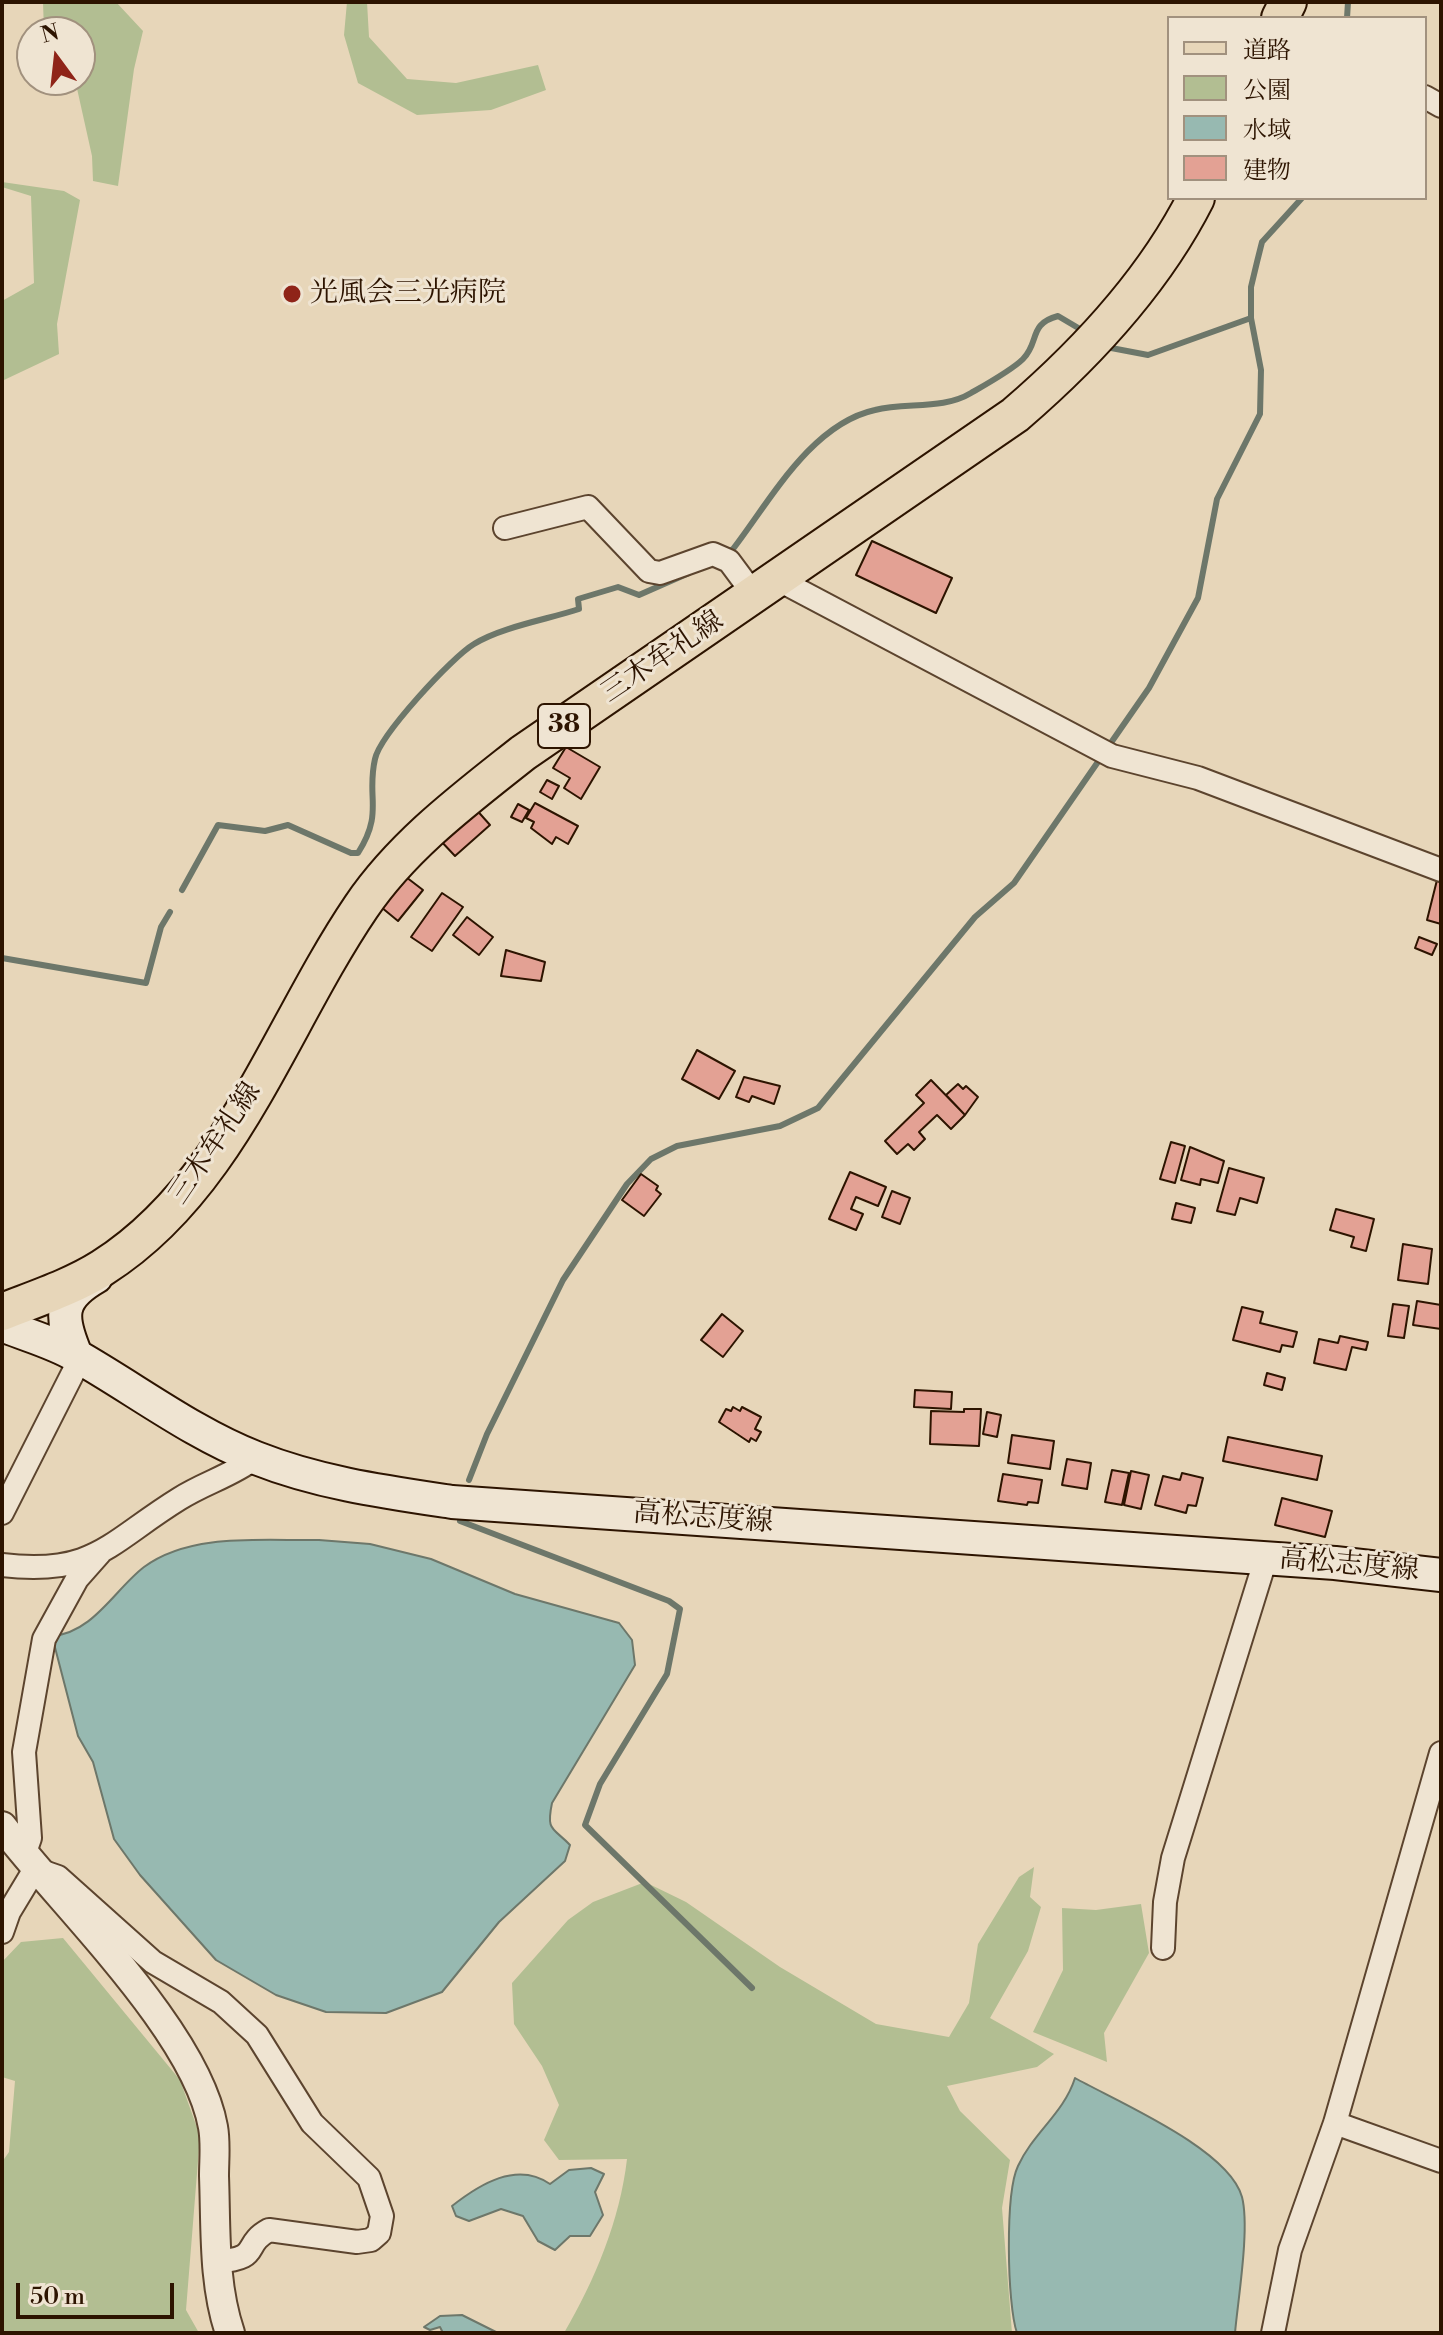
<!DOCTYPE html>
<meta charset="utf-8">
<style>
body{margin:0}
#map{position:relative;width:1443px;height:2335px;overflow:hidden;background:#e7d6b9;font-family:"Libre Bodoni","Noto Serif JP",serif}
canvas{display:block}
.frame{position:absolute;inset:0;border:4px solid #2d1400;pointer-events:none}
.legend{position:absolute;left:1167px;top:16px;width:260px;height:184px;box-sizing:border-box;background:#efe4d2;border:2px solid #a1917e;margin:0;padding:10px 14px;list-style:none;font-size:24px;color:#2d1400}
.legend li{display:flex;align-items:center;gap:16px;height:40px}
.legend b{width:40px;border:2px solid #a1917e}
.north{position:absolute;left:16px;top:16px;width:80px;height:80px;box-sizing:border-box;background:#efe4d2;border:2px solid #a1917e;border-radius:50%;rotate:345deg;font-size:22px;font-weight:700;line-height:32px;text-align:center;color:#2d1400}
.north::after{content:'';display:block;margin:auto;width:28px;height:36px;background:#8f2418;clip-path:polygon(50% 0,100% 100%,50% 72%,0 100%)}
.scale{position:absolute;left:16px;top:2283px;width:158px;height:36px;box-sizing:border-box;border:4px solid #2d1400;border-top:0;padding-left:10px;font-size:24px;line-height:28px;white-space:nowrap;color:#2d1400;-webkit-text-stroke:6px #efe4d2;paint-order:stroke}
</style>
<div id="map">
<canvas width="1443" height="2335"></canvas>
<div class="frame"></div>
<ul class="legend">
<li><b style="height:10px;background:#e7d6b9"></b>道路</li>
<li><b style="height:22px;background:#b2be92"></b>公園</li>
<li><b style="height:22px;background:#97b9b1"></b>水域</li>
<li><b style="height:22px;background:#e3a194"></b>建物</li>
</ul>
<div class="north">N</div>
<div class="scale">50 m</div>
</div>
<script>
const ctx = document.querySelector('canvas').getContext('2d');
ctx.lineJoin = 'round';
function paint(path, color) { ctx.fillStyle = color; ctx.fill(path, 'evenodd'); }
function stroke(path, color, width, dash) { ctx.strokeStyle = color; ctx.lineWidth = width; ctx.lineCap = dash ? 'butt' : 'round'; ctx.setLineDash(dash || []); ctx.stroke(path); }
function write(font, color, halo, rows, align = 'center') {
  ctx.font = font + ' "Libre Bodoni","Noto Serif JP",serif'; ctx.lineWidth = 6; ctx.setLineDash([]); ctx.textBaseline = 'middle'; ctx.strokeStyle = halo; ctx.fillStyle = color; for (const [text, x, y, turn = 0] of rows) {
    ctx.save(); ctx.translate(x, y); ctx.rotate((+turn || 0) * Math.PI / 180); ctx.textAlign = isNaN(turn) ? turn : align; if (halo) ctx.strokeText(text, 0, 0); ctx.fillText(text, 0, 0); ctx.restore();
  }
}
paint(new Path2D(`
 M43 2H116L143 31 134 69 118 186 93 181 92 156 76 84 68 80H80V32H44Z
 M347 2H367L369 37 407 79 456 83 538 65 546 90 491 110 417 115 358 83 344 35Z
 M2 182 64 191 80 200 57 324 59 354 4 380 2 301 34 283 31 196 2 187Z
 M1034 1867 1030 1897 1041 1907 1028 1951 990 2018 1054 2054 1037 2067 947 2086 960 2111 1010 2160 1002 2208 1012 2333H564C595 2280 620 2220 627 2159L559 2160 544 2140 559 2105 542 2066 514 2024 512 1983 568 1920 593 1902 645 1882 686 1902 780 1967 876 2024 949 2037 969 2003 978 1944 1019 1877Z
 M1141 1904 1149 1953 1104 2033 1107 2062 1033 2032 1063 1970 1062 1908 1096 1910Z
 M63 1938 180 2080 200 2136 186 2310 199 2333H2V2162L9 2152 15 2081 2 2077V1962L21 1942Z`), '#b2be92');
const water = new Path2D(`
 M319 1540 370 1544 431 1559 515 1594 619 1623 632 1640 635 1665 552 1803C546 1832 553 1827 570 1845L565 1861 499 1922 442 1992 386 2013 326 2012 276 1995 216 1960 140 1875 114 1839 93 1762 78 1736 52 1636C93 1633 115 1589 144 1567 191 1532 265 1541 319 1540Z
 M1075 2078C1118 2102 1229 2149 1242 2197 1250 2228 1238 2299 1235 2333H1017C1007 2304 1005 2193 1018 2166 1033 2133 1064 2113 1075 2078Z
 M591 2168 604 2174 595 2192 603 2215 590 2236H570L555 2250 538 2241 523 2216 501 2209 469 2221 456 2216 452 2206C480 2184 517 2161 550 2184L569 2170Z
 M462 2315 498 2333H443L440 2327 430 2330 424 2327 440 2316Z`);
paint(water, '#97b9b1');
stroke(water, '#6d776a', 2);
stroke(new Path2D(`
 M1347 18 1348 2
 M1106 347 1148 355 1251 318
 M727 553 733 549C770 501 811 424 875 410 906 402 943 410 971 393 985 385 1012 370 1023 359 1040 342 1028 324 1058 316L1080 329
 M1108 747 1149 688 1198 598 1217 499 1260 414 1261 370 1251 318V287L1257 262 1262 242 1302 198
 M182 890 218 825 265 831 288 825 351 853H358C384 812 366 798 375 759 380 735 452 657 474 644 501 627 549 619 579 609L578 599 618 587 639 595 689 573
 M2 958 146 983 161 927 170 912
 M469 1480 487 1434 563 1280 627 1184 651 1159 677 1146 780 1126 818 1108 975 917 1014 883 1102 756
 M460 1521 669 1601 680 1609 667 1674 600 1784 585 1825 752 1988`), '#6d776a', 6);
const building = new Path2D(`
 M872 541 952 578 936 613 856 575Z
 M566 747 600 767 581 799 564 788 570 778 553 768Z
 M547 780 559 786 552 799 540 792Z
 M535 803 578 826 568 844 556 837 552 844 531 828 534 822 526 818Z
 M518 804 529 810 522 822 511 817Z
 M474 807 490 825 455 856 439 839Z
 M406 877 423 890 398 921 381 907Z
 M1437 880 1441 881V924L1427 920Z
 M442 893 463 907 432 951 411 937Z
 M467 917 493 937 479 955 453 935Z
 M1419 937 1437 944 1432 955 1415 948Z
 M506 950 545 962 541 981 501 976Z
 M697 1050 735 1071 719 1099 682 1079Z
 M744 1077 780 1086 774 1104 752 1096 749 1102 736 1097Z
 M931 1080 965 1115 951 1129 937 1115 919 1132 925 1139 914 1150 908 1144 897 1154 885 1141 924 1103 916 1095Z
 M958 1084 963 1089 966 1086 978 1097 965 1115 946 1095Z
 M1171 1142 1185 1146 1175 1183 1160 1179Z
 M1190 1147 1224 1161 1218 1183 1201 1179 1200 1185 1181 1180Z
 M1229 1168 1264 1178 1257 1203 1240 1198 1235 1215 1217 1211Z
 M850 1172 886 1187 878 1206 856 1197 851 1209 863 1214 856 1230 829 1219Z
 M641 1174 658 1186 656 1190 661 1194 644 1216 622 1200Z
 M892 1191 910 1198 900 1224 882 1217Z
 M1176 1203 1195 1208 1191 1223 1172 1219Z
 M1336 1209 1374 1219 1366 1251 1351 1247 1354 1237 1330 1230Z
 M1403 1244 1432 1249 1428 1284 1398 1280Z
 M1417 1301 1441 1305V1329L1413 1325Z
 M1393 1304 1409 1306 1404 1338 1388 1336Z
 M1242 1307 1263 1312 1260 1323 1297 1332 1293 1347 1282 1345 1280 1352 1233 1340Z
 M722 1314 743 1331 723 1357 701 1340Z
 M1340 1336 1368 1342 1366 1350 1352 1347 1346 1370 1314 1363 1319 1339 1338 1343Z
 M1267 1373 1285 1378 1282 1390 1264 1385Z
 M915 1390 952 1392 951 1409 914 1407Z
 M733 1407 740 1411 742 1407 761 1417 755 1429 761 1432 756 1441 751 1438 749 1442 719 1422 726 1409 731 1411Z
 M964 1409H981L979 1446 930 1444 931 1411 964 1412Z
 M987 1412 1001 1415 997 1437 983 1434Z
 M1012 1435 1054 1441 1050 1469 1008 1463Z
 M1228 1437 1322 1456 1317 1480 1223 1461Z
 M1067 1459 1091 1463 1087 1489 1062 1485Z
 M1112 1470 1129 1473 1122 1505 1105 1502Z
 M1131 1471 1149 1475 1141 1509 1124 1505Z
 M1182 1473 1203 1478 1196 1506 1188 1505 1186 1513 1155 1505 1163 1476 1180 1480Z
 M1003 1474 1042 1480 1038 1503 1028 1502 1027 1505 998 1501Z
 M1282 1498 1332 1511 1325 1537 1275 1525Z`);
paint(building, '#e3a194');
stroke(building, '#2d1400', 2);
const minor = new Path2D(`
 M1425 97 1441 106
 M505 528 588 507 649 571 660 573 713 554 729 561 755 596
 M779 580 1112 756 1198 778 1441 870
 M2 1513 80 1359
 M2 1565C94 1576 108 1543 179 1499 204 1483 231 1476 255 1458
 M24 1855 30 1838 24 1752 44 1639 77 1579 100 1553
 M2 1932 9 1912 35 1869 58 1877 153 1962 221 2002 257 2035 312 2123 369 2178 382 2216 379 2233 371 2240 357 2242 269 2230C240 2246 264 2258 216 2262
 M1163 1948 1165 1902 1173 1858 1266 1558
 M1335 2123 1441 2161
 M1273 2333 1290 2250 1335 2123 1441 1753`);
const tertiary = new Path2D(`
 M2 1826C63 1906 196 2031 213 2127 216 2143 214 2160 214 2176 216 2228 213 2283 230 2333`);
const secondary = new Path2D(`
 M2 1325C26 1335 53 1342 75 1355 135 1389 192 1433 256 1458 319 1483 385 1492 452 1502L1335 1563 1441 1575
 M76 1355C60 1317 58 1299 96 1277`);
const primary = new Path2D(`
 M1280 18 1288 2
 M2 1312C35 1299 72 1287 102 1268 230 1187 279 1028 361 907 403 845 465 799 523 753L1015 415C1086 354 1153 283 1196 198`);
stroke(minor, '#5c442e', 26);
stroke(tertiary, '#5c442e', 32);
stroke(secondary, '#2d1400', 36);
stroke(primary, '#2d1400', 40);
stroke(minor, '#efe4d2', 22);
stroke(tertiary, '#efe4d2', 28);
stroke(secondary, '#efe4d2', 32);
stroke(primary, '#e7d6b9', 36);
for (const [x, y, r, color] of [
 [292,294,10,"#8f2418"]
]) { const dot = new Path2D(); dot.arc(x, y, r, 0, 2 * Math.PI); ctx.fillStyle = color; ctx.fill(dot); stroke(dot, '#efe4d2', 3); }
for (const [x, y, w] of [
 [564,726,52]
]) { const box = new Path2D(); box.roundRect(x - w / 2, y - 22, w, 44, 6); ctx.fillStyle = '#efe4d2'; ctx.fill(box); stroke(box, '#2d1400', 2); }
write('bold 26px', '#2d1400', null, [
 ["38",564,726]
]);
write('28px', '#2d1400', '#efe4d2', [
 ["光風会三光病院",310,294]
], 'left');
write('28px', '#2d1400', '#efe4d2', [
 ["三木牟礼線",663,658,-34],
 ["三木牟礼線",216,1144,-56],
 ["高松志度線",703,1519,4],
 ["高松志度線",1349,1566,5]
]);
</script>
